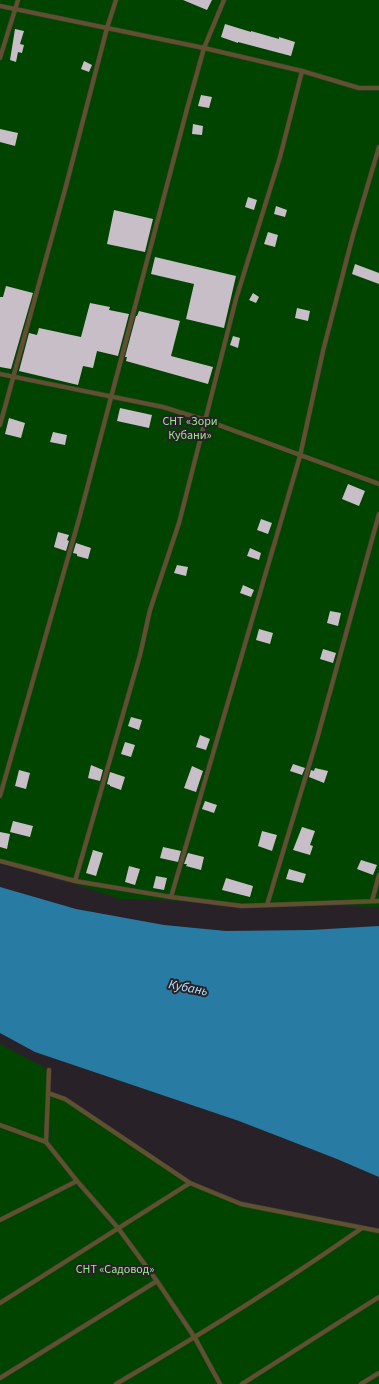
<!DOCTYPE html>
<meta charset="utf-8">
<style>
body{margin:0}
canvas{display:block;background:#282228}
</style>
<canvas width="379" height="1384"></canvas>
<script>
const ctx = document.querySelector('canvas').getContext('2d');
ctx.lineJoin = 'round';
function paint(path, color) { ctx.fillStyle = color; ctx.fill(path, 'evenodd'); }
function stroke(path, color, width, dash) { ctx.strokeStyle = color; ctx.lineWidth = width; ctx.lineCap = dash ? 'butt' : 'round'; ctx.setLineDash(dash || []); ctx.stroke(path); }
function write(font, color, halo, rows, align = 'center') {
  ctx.font = font + ' "Source Sans 3",sans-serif'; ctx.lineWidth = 4; ctx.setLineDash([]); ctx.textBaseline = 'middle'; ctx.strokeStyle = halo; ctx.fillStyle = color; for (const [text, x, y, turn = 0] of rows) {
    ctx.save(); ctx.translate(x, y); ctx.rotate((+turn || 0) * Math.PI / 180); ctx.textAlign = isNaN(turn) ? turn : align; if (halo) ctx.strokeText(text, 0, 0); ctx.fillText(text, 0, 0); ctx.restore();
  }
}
paint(new Path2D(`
 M0 0H379V907L120 899 0 859Z
 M0 1044 49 1070 48 1093 65 1099 190 1183 241 1204 379 1230V1384H0Z`), '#040');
paint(new Path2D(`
 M0 887 76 909 164 925 226 931 311 930 379 926V1177L337 1159 239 1121 35 1052 0 1033Z`), '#287ba3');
paint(new Path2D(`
 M183 0H212L207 10Z
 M225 24 251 32V31L279 39V37L295 42 291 56 238 42V43L221 37Z
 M15 29 24 31 20 44 24 45 22 53 18 52 16 62 10 60Z
 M84 61 92 65 89 72 81 69Z
 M201 95 212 97 209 108 198 106Z
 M193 124 203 126 202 135 192 134Z
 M0 129 18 133 15 146 0 142Z
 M248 197 257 200 254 210 245 207Z
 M276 206 287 210 285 217 274 214Z
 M114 210 153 219 145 252 107 244Z
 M268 232 278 235 275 247 264 244Z
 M155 257 236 276 224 328 186 319 194 284 151 274Z
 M355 264 379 273V284L352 274Z
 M6 286 33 293 11 369 0 367V297H3Z
 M253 293 259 297 256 303 249 300Z
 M90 303 110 307 109 310 129 314 118 356 97 351 93 368 83 366 78 385 19 371 29 333 37 335 39 328 81 337Z
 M297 308 310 311 308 321 295 318Z
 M139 311 180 321 171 356 213 367 208 384 126 361 127 357H125L136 316H137Z
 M233 336 240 338 238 348 230 345Z
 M120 408 152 415 149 428 117 421Z
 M9 418 25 423 21 438 5 434Z
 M53 432 67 435 65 445 50 442Z
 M348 484 365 491 359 506 342 499Z
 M261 519 272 523 268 534 257 530Z
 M58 532 69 535 67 540 69 541 66 551 54 547Z
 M76 543 91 548 88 559 77 556V554L73 553Z
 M250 548 261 553 259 560 247 556Z
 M177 565 188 567 186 576 174 573Z
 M243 585 254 590 251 597 240 593Z
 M330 611 341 613 338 626 327 623Z
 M259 629 273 633 270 644 256 640Z
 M323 649 336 653 333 663 320 659Z
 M131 717 142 720 139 730 128 726Z
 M200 735 210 739 206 750 196 747Z
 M125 742 135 745 131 757 121 754Z
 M293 764 305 768 302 775 290 771Z
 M91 765 103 770 100 781 88 778Z
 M192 766 203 771 196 792 184 788Z
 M315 768 328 771 324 783 309 777 311 770 314 771Z
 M19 770 30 773 26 789 15 786Z
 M110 772 125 777 121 790 110 786V785L107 784Z
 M205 801 217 805 214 813 202 809Z
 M13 821 33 826 30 837 10 832Z
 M302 827 315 831 310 845 313 846 310 855 293 850Z
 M262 831 277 835 272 851 258 846Z
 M0 832 10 834 7 849 0 847Z
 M163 847 181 851 178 862 160 858Z
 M93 850 103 853 96 876 86 873Z
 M188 853 204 857 201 870 186 866 187 864H184Z
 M361 860 377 865 373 875 357 869Z
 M129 866 140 869 135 885 125 882Z
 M289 869 306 874 303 883 286 879Z
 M156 876 167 878 164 890 153 888Z
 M226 878 253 886 250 897 222 890Z`), '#c7bec7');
const lane = new Path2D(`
 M0 6 204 48 302 71 359 88H379
 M0 58 18 0
 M0 374 163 407 205 420 379 484
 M0 425 66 186 107 28 116 0
 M0 796 79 519 187 109 204 48 224 0
 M0 861 75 881 171 897 242 906 379 901
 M75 881 140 655 150 610 179 523 236 299 280 157 302 71
 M171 897 300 456 323 351 353 235 379 147
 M372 901 379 875
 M267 905 317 739 379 514
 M48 1093 65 1099 190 1183 241 1204 379 1231
 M0 1125 46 1142 77 1181 118 1228 157 1281 195 1338 220 1384
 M46 1142 49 1070
 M0 1220 77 1181
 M0 1303 190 1183
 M0 1378 157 1281
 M116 1384C200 1335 282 1284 362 1228
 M242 1384 379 1297
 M361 1384 379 1373`);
stroke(lane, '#443e44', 5);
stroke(lane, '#5f512d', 4);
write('12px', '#96ec8d', '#282228', [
 ["СНТ «Зори",190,422],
 ["Кубани»",190,436],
 ["СНТ «Садовод»",115,1270]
]);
write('italic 13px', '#b3e2fd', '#282228', [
 ["Кубань",188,989,11]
]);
</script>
